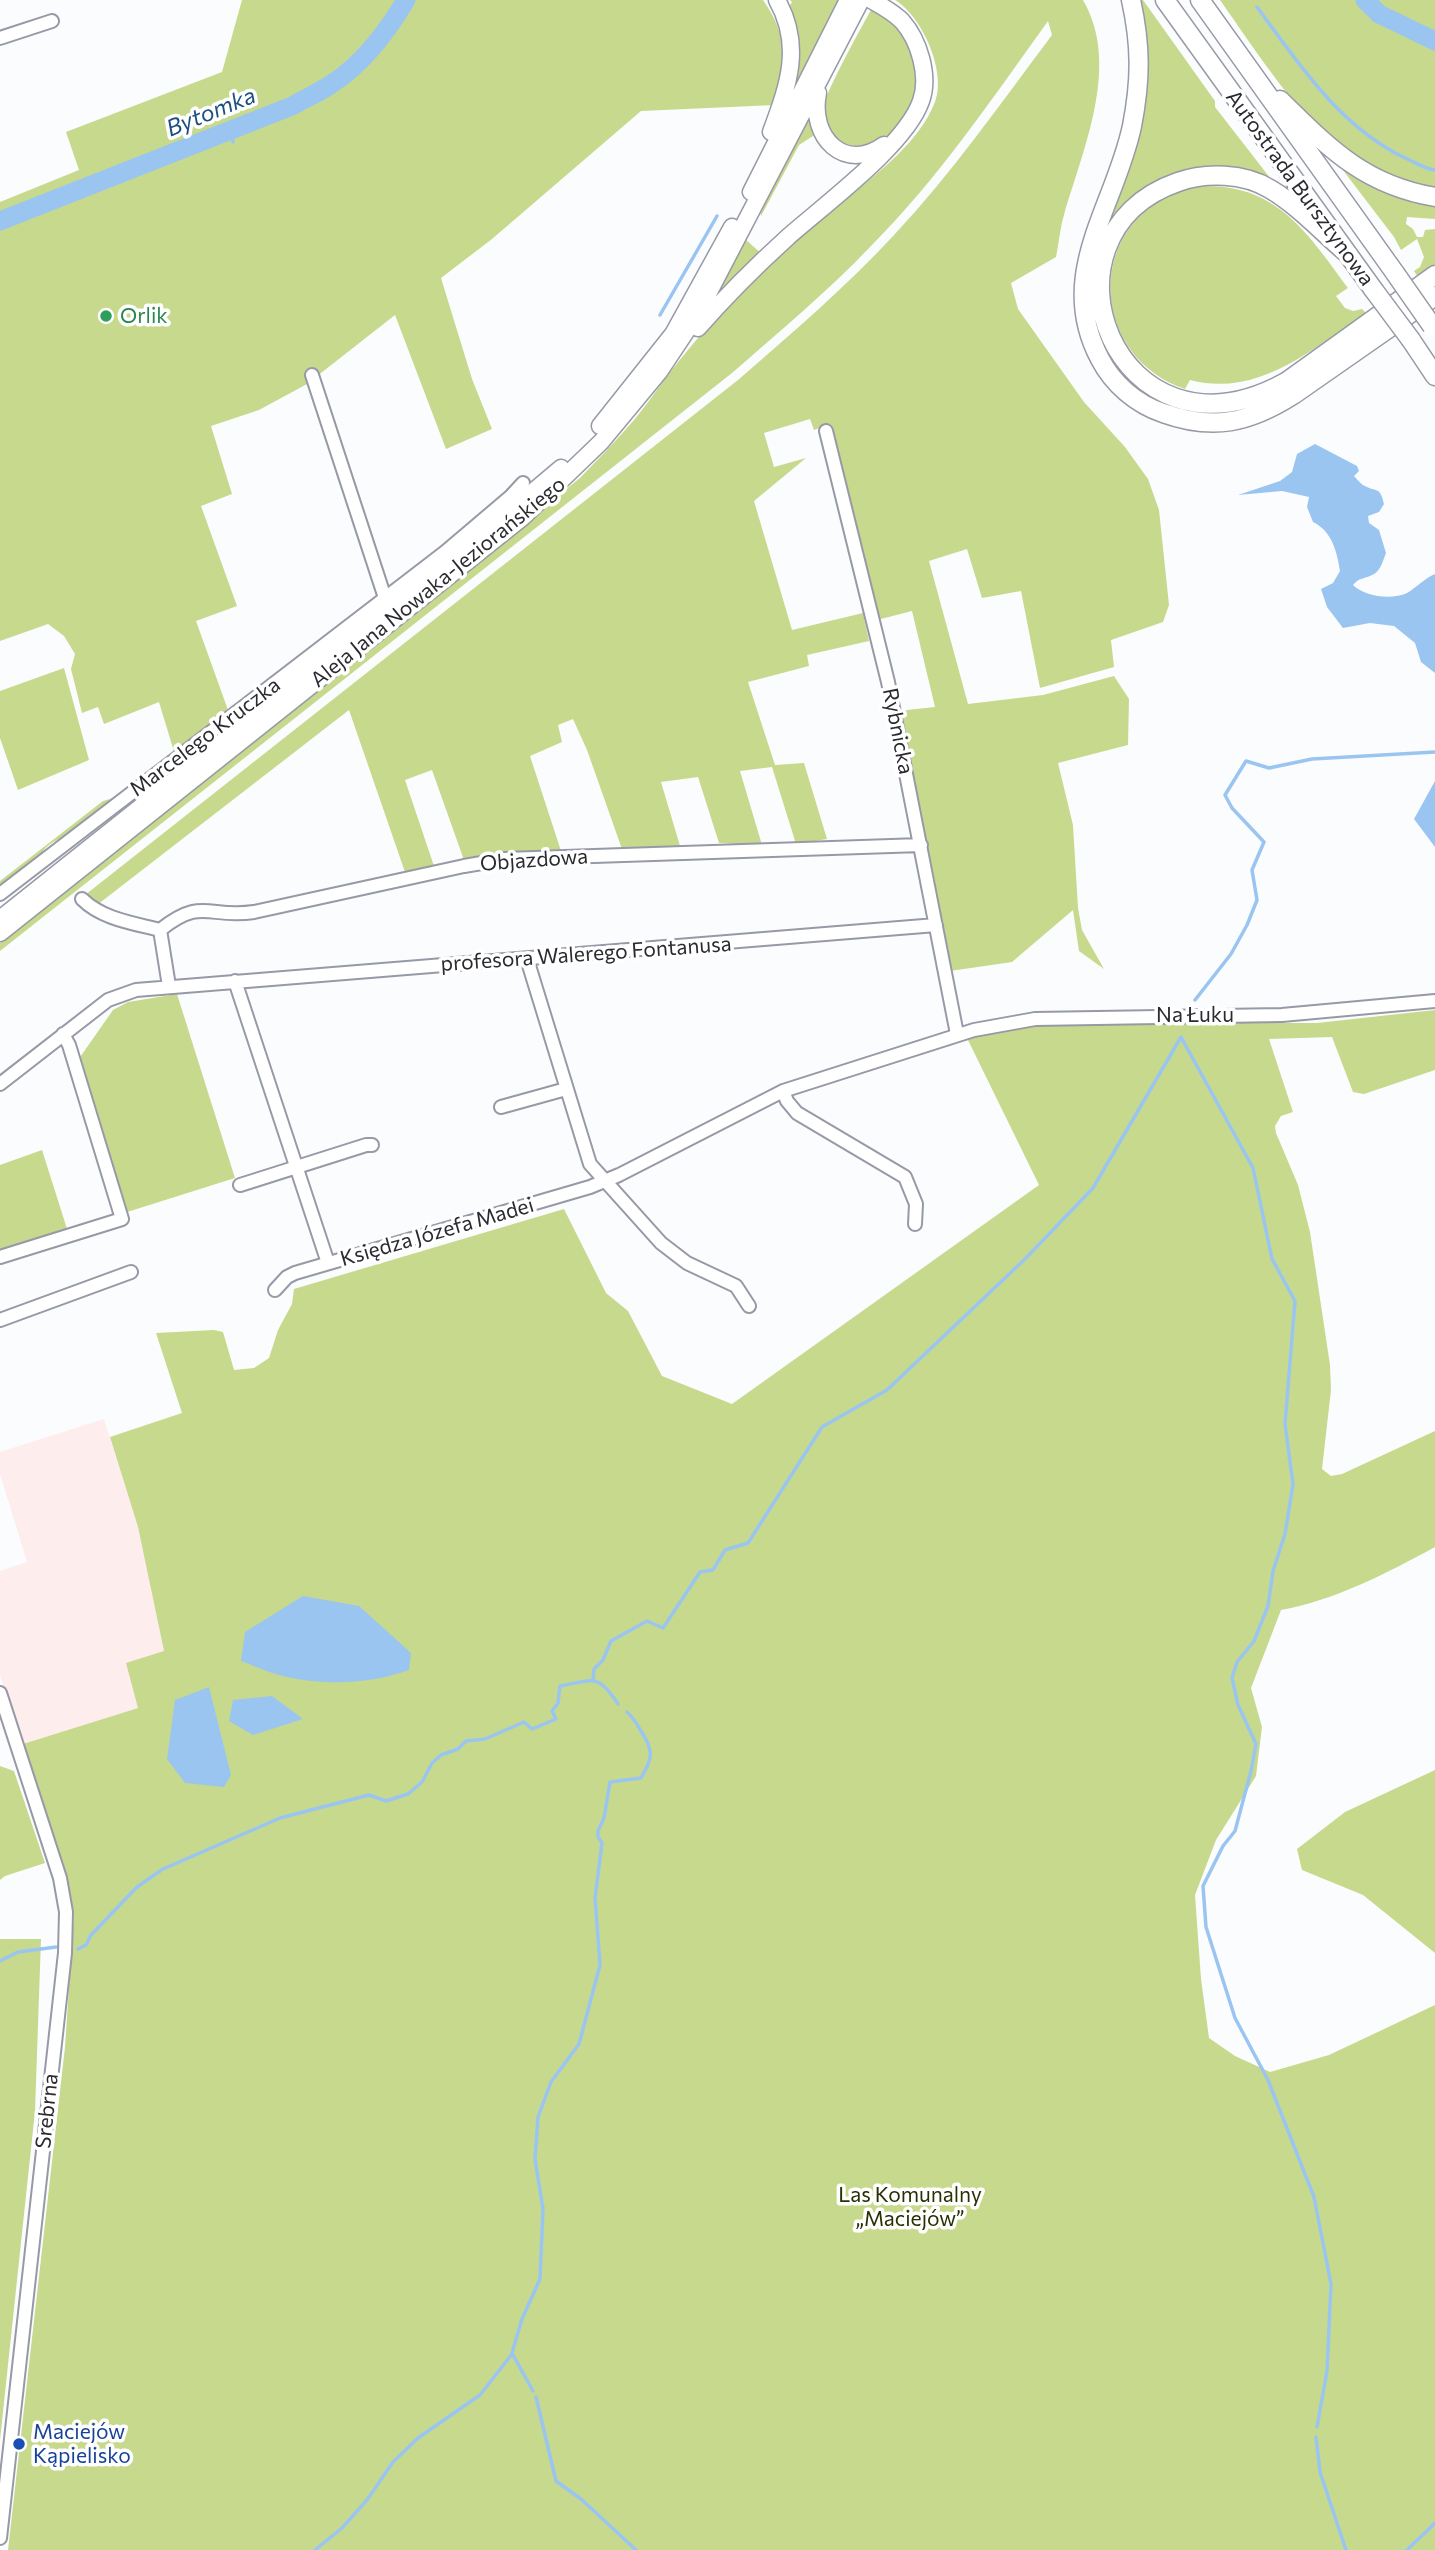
<!DOCTYPE html>
<meta charset="utf-8">
<style>
body{margin:0}
canvas{display:block;background:#fbfcfe}
</style>
<canvas width="1435" height="2550"></canvas>
<script>
const ctx = document.querySelector('canvas').getContext('2d');
ctx.lineJoin = 'round';
function paint(path, color) { ctx.fillStyle = color; ctx.fill(path, 'evenodd'); }
function stroke(path, color, width, dash) { ctx.strokeStyle = color; ctx.lineWidth = width; ctx.lineCap = dash ? 'butt' : 'round'; ctx.setLineDash(dash || []); ctx.stroke(path); }
function write(font, color, halo, rows, align = 'center') {
  ctx.font = font + ' Commissioner,sans-serif'; ctx.lineWidth = 7; ctx.setLineDash([]); ctx.textBaseline = 'middle'; ctx.strokeStyle = halo; ctx.fillStyle = color; for (const [text, x, y, turn = 0] of rows) {
    ctx.save(); ctx.translate(x, y); ctx.rotate((+turn || 0) * Math.PI / 180); ctx.textAlign = isNaN(turn) ? turn : align; if (halo) ctx.strokeText(text, 0, 0); ctx.fillText(text, 0, 0); ctx.restore();
  }
}
paint(new Path2D(`
 M104 1419 138 1527 164 1651 138 1708 23 1744 0 1675V1571L27 1562 0 1474V1452Z`), '#feeded');
paint(new Path2D(`
 M242 0H401L390 19 364 52 309 92 0 215V202L79 170 66 132 222 72Z
 M413 0H763C791 40 782 59 775 105L641 111 492 239 441 278 472 379 492 429 446 449 395 315 307 384 259 410 211 426 232 494 201 506 237 606 196 621 228 710 175 755 159 702 104 724 98 707 82 713 71 669 75 654 64 636 48 624 0 641V227L319 99C358 72 390 42 413 0Z
 M790 0H840L793 93C797 58 804 42 789 7L792 2Z
 M895 0H1083C1121 65 1083 149 1064 215 1060 228 1059 243 1056 257L1011 283 1018 309 1084 402 1125 447 1148 479 1159 510 1169 605 1163 622 1111 640 1114 667 1040 688 1021 591 982 598 967 549 929 561 968 704 1043 695 1114 676 1129 699 1128 745 1058 763 1073 825 1078 908 1082 930 1104 969 1079 951 1073 910 1012 962 950 971 898 711 935 707 912 611 877 620 828 425 814 430 810 419 764 433 774 467 806 458 754 501 792 630 863 613 869 641 807 655 809 666 748 682 775 765 804 763 827 839 796 844 772 767 740 771 762 845 719 843 698 777 661 782 680 846 622 849 587 750 573 719 558 725 562 742 530 756 562 854 465 863 432 770 405 780 435 869 406 875 349 710 97 905 85 895 738 380C792 333 846 287 894 235 952 173 1001 103 1052 35L1048 21C992 99 938 179 870 247 827 292 779 332 732 373L0 951V943L580 478C598 459 617 440 634 420 650 401 663 380 679 361 702 332 728 305 754 279 784 249 818 222 850 196 882 169 919 142 935 102 947 72 922 16 895 0Z
 M1143 0 1215 101V107L1274 183C1265 179 1254 173 1244 170 1184 153 1124 190 1101 244L1136 138 1139 1Z
 M1220 0H1435V188C1414 185 1392 181 1373 171 1312 140 1259 55 1220 0Z
 M871 10C877 13 884 15 890 20 910 36 920 66 916 92 910 124 875 158 842 142 829 135 824 121 824 106 825 93 862 26 871 10Z
 M810 114 813 136 799 145 761 216 760 211Z
 M1339 165 1435 204V219L1407 217 1406 224 1413 229 1417 237H1423L1425 230 1435 229V264L1418 277 1414 271 1420 267 1424 257 1417 239 1401 250 1394 237Z
 M1205 186C1278 185 1309 235 1348 288L1336 296 1345 308 1353 311 1362 309 1366 313C1312 349 1259 398 1190 380L1185 389C1093 358 1083 234 1173 193 1183 189 1194 187 1205 186Z
 M745 239 763 255 718 296 717 294Z
 M64 668 89 760 18 790 0 738V691Z
 M123 795 67 836C55 840 43 846 39 859L0 889V881L103 801Z
 M177 994 235 1178 124 1213 78 1060 113 1010 128 1002Z
 M1435 1010V1070L1364 1094 1353 1092 1332 1037 1269 1039 1293 1112 1281 1116 1275 1126 1276 1133 1298 1185 1310 1232 1330 1365 1331 1390 1322 1469 1331 1476 1342 1474 1435 1431V1547C1387 1573 1336 1600 1281 1610L1251 1688 1262 1727 1256 1776 1216 1840 1195 1895 1201 1979 1209 2038 1235 2056 1270 2072 1329 2055 1435 2005V2550H8L65 2047 74 1913 66 1876 23 1744 138 1708 126 1663 164 1651 138 1527 110 1437 182 1413 156 1333 214 1330 223 1332 234 1370 254 1368 269 1358 278 1330 292 1304 294 1289 564 1209 606 1293 628 1311 662 1376 732 1404 1039 1185 966 1036 1025 1023H1317Z
 M42 1150 68 1232 5 1251 0 1249V1165Z
 M0 1766 14 1771 45 1863 5 1876 0 1880Z
 M1435 1770V1953L1363 1895 1302 1870 1297 1849 1345 1812Z
 M0 1939H41L35 2111 0 2440Z`), '#c7d98d');
paint(new Path2D(`
 M1315 444 1357 466 1359 471 1354 476C1357 479 1360 483 1363 485 1376 493 1380 485 1384 504L1379 512 1368 516 1369 523 1379 530 1386 553C1383 560 1381 570 1374 574 1366 579 1359 577 1353 585 1365 597 1392 600 1407 593 1417 587 1425 578 1435 574V673L1421 662 1415 643 1394 626 1370 623 1343 628 1327 607 1321 589 1333 583 1340 571C1337 552 1332 531 1313 522L1307 507 1309 497 1282 491 1238 495 1280 481 1292 472 1297 454Z
 M1435 781V847L1414 819Z
 M303 1596 359 1606 411 1653 409 1670C372 1684 322 1686 283 1676 269 1673 255 1666 241 1661L245 1632Z
 M209 1687 231 1775 224 1787 185 1783 167 1759 175 1700Z
 M272 1696 303 1719 253 1735 229 1721 233 1700Z`), '#9ac5f1');
stroke(new Path2D(`
 M1257 7C1299 64 1339 126 1405 158 1415 162 1424 169 1435 170
 M231 130 233 142
 M660 315 717 216
 M1195 1000 1231 954 1247 925 1257 900 1252 870 1264 842 1232 808 1225 795 1246 761 1269 768 1312 759 1435 752
 M1181 1037 1253 1168 1272 1259 1295 1301 1285 1424 1293 1484 1285 1534 1273 1571 1268 1606 1254 1641 1237 1662 1232 1678 1238 1705 1256 1744 1251 1771 1235 1831 1223 1846 1203 1886 1206 1927 1235 2018 1268 2080 1314 2197 1331 2284 1327 2371 1317 2427
 M593 1680 594 1669 603 1660 611 1641 647 1621 663 1628 700 1572 713 1570 725 1550 748 1543 822 1427 887 1390 1026 1258 1093 1188 1181 1037
 M78 1949 86 1945 91 1935 137 1887 163 1869 280 1818 369 1795 386 1801 408 1794 422 1782 432 1763 441 1755 458 1749 466 1741 485 1739 524 1722 532 1729 556 1719 552 1711 558 1703 560 1686C594 1680 598 1673 618 1704
 M0 1961 18 1952 56 1947
 M533 2391 512 2353 522 2319 540 2279 543 2209 535 2159 538 2117 551 2082 579 2044 600 1965 595 1898 602 1843 598 1837V1831L604 1818 610 1782 641 1778C653 1758 654 1751 641 1731 637 1724 633 1717 627 1712
 M536 2397 556 2481 581 2499 636 2550
 M1316 2437 1320 2472 1346 2550
 M315 2550 342 2528 367 2500 393 2462 418 2438 480 2395 512 2354
 M1407 2550 1435 2523`), '#9ac5f1', 3.5);
stroke(new Path2D(`
 M1365 0 1379 14 1435 41
 M0 221 292 106C304 99 318 93 330 85 362 65 387 32 406 0`), '#9ac5f1', 19);
const minor = new Path2D(`
 M0 38 52 21
 M312 375 385 598
 M826 431 888 682 957 1034
 M0 894 445 552 511 496 523 483
 M82 899C102 919 133 923 160 930
 M160 930C203 896 208 919 254 912L464 866 505 859 921 845
 M160 930 169 986
 M527 959 590 1164 661 1243 687 1263 736 1286 749 1306
 M235 981 328 1263
 M0 1084 108 1000 136 990 936 925
 M783 1091 787 1101 797 1113 905 1177 916 1204 915 1224
 M501 1107 566 1089
 M240 1185 366 1145H372
 M0 1257 122 1219 69 1045 63 1034
 M275 1290 287 1277 295 1273 590 1187 619 1175 783 1091 974 1030 1035 1019 1282 1015 1435 1001
 M0 1320 131 1272
 M0 1693 60 1878 66 1912 65 1953 0 2538`);
const major = new Path2D(`
 M818 93C809 138 845 173 884 145
 M771 132C788 86 803 46 777 0
 M751 192 848 0
 M698 328C726 296 756 266 788 237 824 205 906 145 921 101 930 76 919 40 902 21 893 12 882 6 871 0
 M600 426 673 334 732 227
 M0 919 471 544 561 468
 M0 933 523 517 601 442 659 372 697 315 861 0`);
const highway = new Path2D(`
 M1131 0C1141 45 1141 80 1132 126 1115 207 1055 275 1100 359 1113 384 1136 404 1163 413 1213 431 1249 423 1293 395L1435 296
 M1165 0 1373 289
 M1200 0 1395 273
 M1280 100C1329 148 1364 185 1435 197
 M1348 254C1323 233 1299 206 1270 189 1244 173 1206 172 1178 182 1025 235 1116 476 1286 382L1435 275
 M1411 340 1435 376`);
stroke(minor, '#979aa6', 16);
stroke(major, '#979aa6', 19);
stroke(highway, '#979aa6', 21);
stroke(minor, '#fff', 12);
stroke(major, '#fff', 16);
stroke(highway, '#fff', 18);
const highwayBridge = new Path2D(`
 M1395 273 1432 326
 M1373 289 1411 340`);
stroke(highwayBridge, '#979aa6', 21, []);
stroke(highwayBridge, '#fff', 18);
for (const [x, y, r, color] of [
 [106,316,7,"#2e9e5b"],
 [19,2444,7,"#1a4fb4"]
]) { const dot = new Path2D(); dot.arc(x, y, r, 0, 2 * Math.PI); ctx.fillStyle = color; ctx.fill(dot); stroke(dot, '#fff', 2.5); }
write('21px', '#2a2b30', '#fff', [
 ["Autostrada Bursztynowa",1300,188,54],
 ["Aleja Jana Nowaka-Jeziorańskiego",438,582,-39],
 ["Rybnicka",898,731,79],
 ["Marcelego Kruczka",205,737,-37],
 ["Objazdowa",534,860,-4],
 ["profesora Walerego Fontanusa",586,954,-4],
 ["Na Łuku",1195,1015],
 ["Księdza Józefa Madei",437,1232,-16],
 ["Srebrna",47,2111,-84]
]);
write('21px', '#27864d', '#fff', [
 ["Orlik",120,316]
], 'left');
write('21px', '#283004', '#fff', [
 ["Las Komunalny",910,2195],
 ["„Maciejów”",910,2219]
]);
write('21px', '#164399', '#fff', [
 ["Maciejów",33,2432],
 ["Kąpielisko",33,2456]
], 'left');
write('italic 23px', '#1c4f7f', '#fff', [
 ["Bytomka",211,112,-22]
]);
</script>
